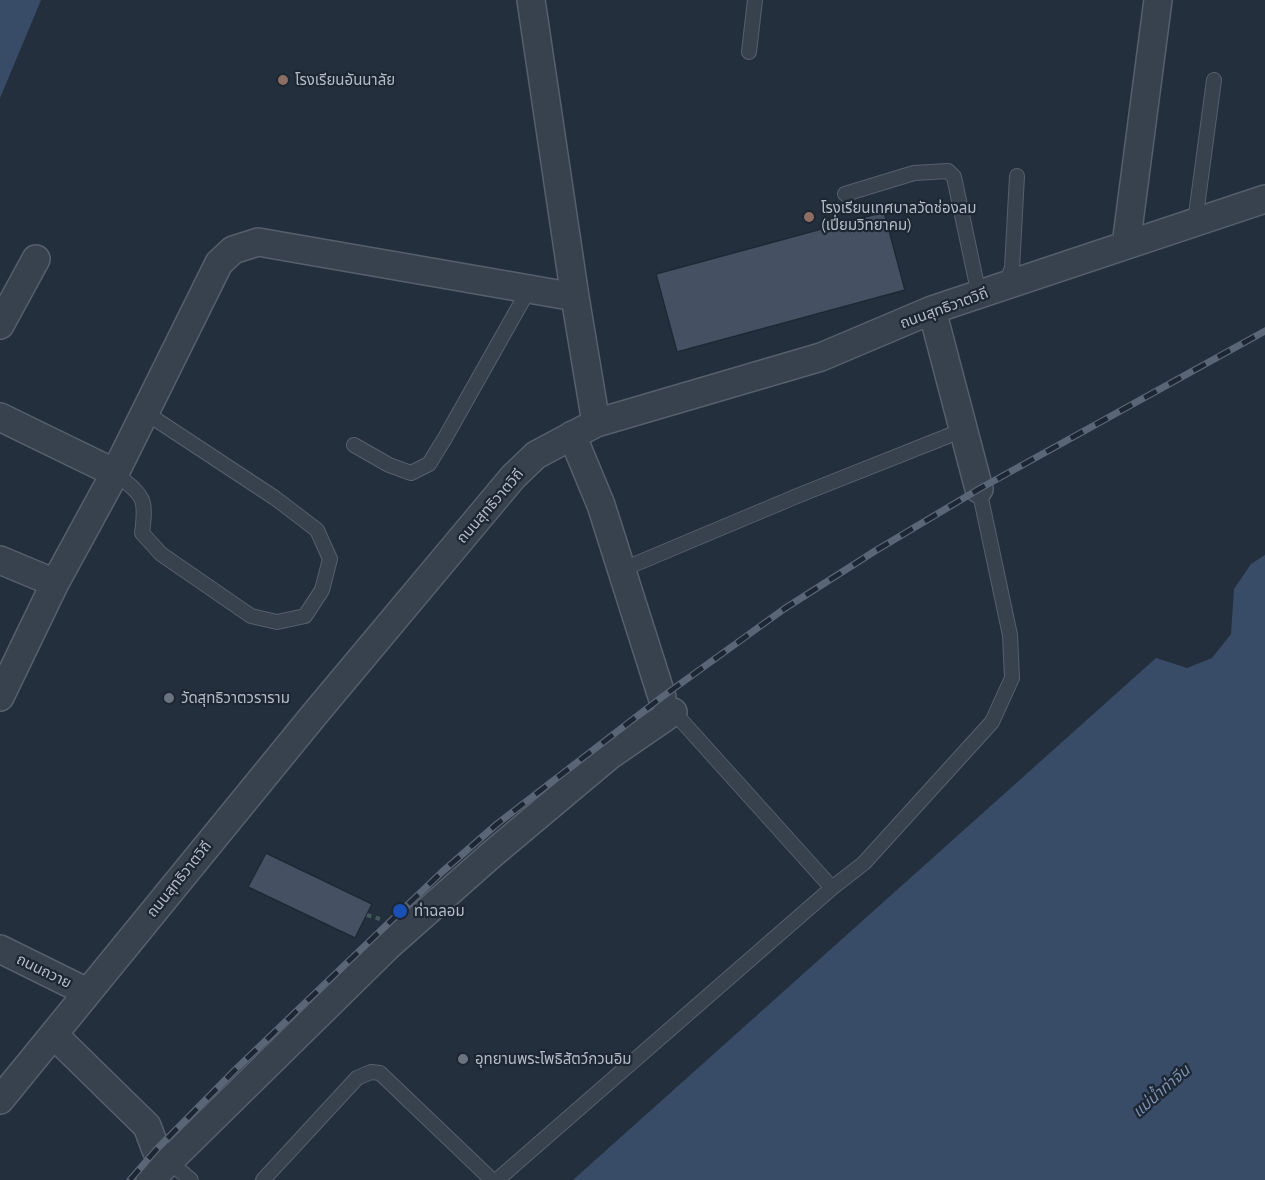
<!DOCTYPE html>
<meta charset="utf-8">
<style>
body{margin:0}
canvas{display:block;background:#242f3e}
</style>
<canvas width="1265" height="1180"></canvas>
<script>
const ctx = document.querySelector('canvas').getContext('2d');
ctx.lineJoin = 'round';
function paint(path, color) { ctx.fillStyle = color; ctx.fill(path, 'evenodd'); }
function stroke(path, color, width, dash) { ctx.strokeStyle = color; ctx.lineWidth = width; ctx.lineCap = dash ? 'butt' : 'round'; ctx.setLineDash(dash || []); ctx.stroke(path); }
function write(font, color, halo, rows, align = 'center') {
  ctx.font = font + ' Ubuntu,"Noto Sans Thai",sans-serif'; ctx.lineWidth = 4.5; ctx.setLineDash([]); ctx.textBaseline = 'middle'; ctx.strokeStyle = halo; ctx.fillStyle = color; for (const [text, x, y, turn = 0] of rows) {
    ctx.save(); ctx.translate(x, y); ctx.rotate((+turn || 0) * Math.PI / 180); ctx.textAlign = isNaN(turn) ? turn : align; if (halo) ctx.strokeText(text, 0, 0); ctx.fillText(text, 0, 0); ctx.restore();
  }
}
paint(new Path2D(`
 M0 0H41L0 98Z
 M1265 555V1180H573L1156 658 1187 668 1212 658 1231 634 1234 589 1251 564Z`), '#394c67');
const building = new Path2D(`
 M884 212 905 290 677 352 656 274Z
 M266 853 372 904 355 938 248 887Z`);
paint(building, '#455162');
stroke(building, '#1f2835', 1.5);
const lane = new Path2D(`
 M749 52 755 0
 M845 194 914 173 948 171 954 177 979 295
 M1195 222 1214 80
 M1005 286 1012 268 1017 176
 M354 445 389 465 411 473 429 464 445 438 529 289
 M115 473C143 496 147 496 142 533L161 554 251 616 277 622 305 616 322 590 330 559 317 530 275 498 146 413
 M621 570 797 496 963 430
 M671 709 832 888
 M166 1159 191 1180
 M263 1180 357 1078 371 1072 380 1073 492 1180
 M497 1180 832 888 864 863 992 722 1012 678 1010 635 979 489`);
const street = new Path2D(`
 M531 0 575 297 596 423
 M1126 245 1158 0
 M932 310 979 489
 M0 325 36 259
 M0 417 115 473
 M572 435 601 505 662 697
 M0 560 55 583
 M0 697 55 583 115 473 219 263 233 250 258 242 575 297
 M0 949 87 992
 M54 1035 147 1126 156 1150
 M0 1100 314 715 513 477 536 455 596 423 821 357 932 310 1265 199
 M150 1180 387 947 491 855 609 756 673 712`);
stroke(lane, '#565f6c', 16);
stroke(street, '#565f6c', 30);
stroke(new Path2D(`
 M367 915 380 919`), '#44595c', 4, [4.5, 4.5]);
stroke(lane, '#38414e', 14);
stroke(street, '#38414e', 27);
const rail = new Path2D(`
 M130 1180 156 1150 237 1068 442 872 497 824 662 697 784 609 875 551 979 489 1265 331`);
stroke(rail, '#5a6575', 7);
stroke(rail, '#1d2633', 4.5, [14]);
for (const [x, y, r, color] of [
 [283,80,6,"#8d6e63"],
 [809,217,6,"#8d6e63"],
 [169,698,6,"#6b7280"],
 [400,911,8,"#1a4fb4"],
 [463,1059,6,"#6b7280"]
]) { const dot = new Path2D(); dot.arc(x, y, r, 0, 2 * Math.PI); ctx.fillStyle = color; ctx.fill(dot); stroke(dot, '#1d2633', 2); }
write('15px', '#b4bcc9', '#1d2633', [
 ["โรงเรียนอันนาลัย",295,80],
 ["โรงเรียนเทศบาลวัดช่องลม",821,208],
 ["(เปี่ยมวิทยาคม)",821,225],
 ["วัดสุทธิวาตวราราม",181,698],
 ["ท่าฉลอม",414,911],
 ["อุทยานพระโพธิสัตว์กวนอิม",475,1059]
], 'left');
write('15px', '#b4bcc9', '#1d2633', [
 ["ถนนสุทธิวาตวิถี",944,308,-20],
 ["ถนนสุทธิวาตวิถี",490,506,-49],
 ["ถนนสุทธิวาตวิถี",179,879,-51],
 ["ถนนถวาย",44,971,26]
]);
write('italic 16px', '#7c92b1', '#1d2633', [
 ["แม่น้ำท่าจีน",1161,1091,-41]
]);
</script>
